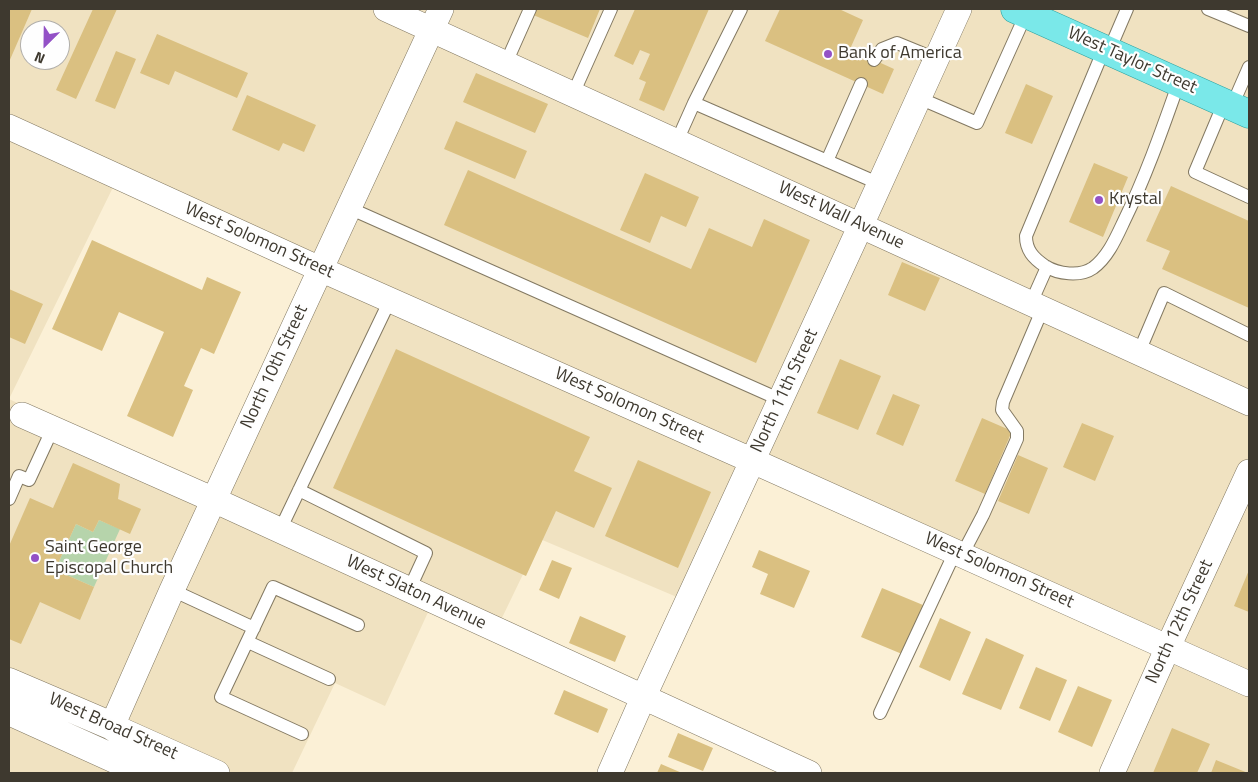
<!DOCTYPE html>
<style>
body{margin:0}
#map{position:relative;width:1258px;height:782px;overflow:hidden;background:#fbf0d6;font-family:"Titillium Web",sans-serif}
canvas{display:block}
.frame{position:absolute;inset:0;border:10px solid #3e392f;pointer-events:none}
.north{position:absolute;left:20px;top:20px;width:50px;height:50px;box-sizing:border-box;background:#fefefe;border:1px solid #b1afab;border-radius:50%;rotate:203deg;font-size:14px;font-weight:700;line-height:20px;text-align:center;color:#3e392f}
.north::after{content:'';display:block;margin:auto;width:18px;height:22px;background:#9351c6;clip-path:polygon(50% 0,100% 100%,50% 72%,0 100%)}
</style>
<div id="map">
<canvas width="1258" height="782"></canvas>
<div class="frame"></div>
<div class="north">N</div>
</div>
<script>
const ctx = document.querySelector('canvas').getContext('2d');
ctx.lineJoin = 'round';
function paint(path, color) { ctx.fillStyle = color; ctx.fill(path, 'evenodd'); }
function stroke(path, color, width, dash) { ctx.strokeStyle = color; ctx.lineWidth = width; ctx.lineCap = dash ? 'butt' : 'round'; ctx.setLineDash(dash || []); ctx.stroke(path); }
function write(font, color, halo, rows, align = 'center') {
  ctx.font = font + ' "Titillium Web",sans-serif'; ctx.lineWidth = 4.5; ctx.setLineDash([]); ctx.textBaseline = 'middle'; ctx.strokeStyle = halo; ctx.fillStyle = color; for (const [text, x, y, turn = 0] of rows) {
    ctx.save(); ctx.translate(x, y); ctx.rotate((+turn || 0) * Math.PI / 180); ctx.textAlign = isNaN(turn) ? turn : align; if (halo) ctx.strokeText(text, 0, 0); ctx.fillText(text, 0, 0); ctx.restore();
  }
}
paint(new Path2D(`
 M9 9H1249V773H1107L1169 636 752 457 691 603 540 539 499 624 435 597 385 706 335 683 292 773H9ZM30 30H60V60H30ZM122 169 181 198 330 259 218 499 9 399Z`), '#f0e2c1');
paint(new Path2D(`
 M99 520 120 529 94 587 55 570 76 524 93 532Z`), '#b6d4ab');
paint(new Path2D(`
 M9 9H32L9 62Z
 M93 9H117L76 99 56 90Z
 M519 9H600L588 38Z
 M635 9H709L664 111 639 100 646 82 639 79 650 54 640 50 633 65 614 56Z
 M780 9H839L863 20 850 49 894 69 883 94 765 41Z
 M157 34 248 73 237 98 175 71 169 85 140 73Z
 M116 51 136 59 115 109 95 101Z
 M476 73 548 104 535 133 463 102Z
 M1026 84 1053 96 1032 144 1005 133Z
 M247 95 316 125 304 152 283 143 279 151 232 130Z
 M456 121 527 151 515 179 444 149Z
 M1094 163 1128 177 1103 237 1069 222Z
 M468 170 691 269 709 228 752 247 764 219 810 240 756 363 444 225Z
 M645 173 699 197 686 227 661 216 650 243 620 230Z
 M1171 186 1249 221V308L1162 269 1170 251 1146 241Z
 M92 240 202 290 207 277 241 292 214 354 201 348 184 386 193 390 173 437 127 416 164 332 119 312 102 351 52 329Z
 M902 262 940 278 925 311 888 295Z
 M9 289 43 304 25 344 9 337Z
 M396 349 590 437 574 471 612 488 594 528 556 511 526 576 333 488Z
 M840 359 881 376 858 430 817 413Z
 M893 394 920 405 903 446 876 434Z
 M982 418 1012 431 985 494 955 481Z
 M1082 423 1114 436 1095 481 1063 467Z
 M1018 455 1048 468 1029 514 998 501Z
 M638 460 711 492 678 568 605 536Z
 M73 463 120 484 118 499 141 509 130 534 99 520 93 532 76 524 55 570 94 587 80 620 40 602 21 644 9 639V546L30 498 53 508Z
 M759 550 810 571 794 608 760 594 768 574 752 567Z
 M552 560 572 568 559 599 539 590Z
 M1249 570V612L1234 606Z
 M882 588 923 605 902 654 861 637Z
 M580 616 626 636 615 662 569 643Z
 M940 618 971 632 950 681 919 667Z
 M986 638 1024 655 1001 710 962 694Z
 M1036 667 1067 680 1050 721 1019 708Z
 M1078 686 1112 700 1092 747 1058 732Z
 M564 690 608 709 598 733 554 714Z
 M1172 728 1210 744 1197 773H1153Z
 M678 733 713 748 703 771 668 757Z
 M1216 760 1248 773H1211Z
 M661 764 682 773H657Z`), '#dac081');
const service = new Path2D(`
 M1208 9 1249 26
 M1104 49 1026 236C1026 250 1033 258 1045 266 1058 274 1080 277 1093 268 1108 257 1116 238 1124 221 1146 176 1162 130 1179 82
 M1109 51 1127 9
 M874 60 882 49 897 43 936 59
 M506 63 530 9
 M573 94 611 9
 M919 98 977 123 1026 14
 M694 103 741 9
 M1224 103 1195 172 1249 197
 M1232 106 1249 67
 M677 141 694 103 880 184
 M827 161 861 84
 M349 208 781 400
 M1031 303 1047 267
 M1139 352 1164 293 1249 335
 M299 490 426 553 409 590
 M9 499 19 476 29 480 53 428
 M280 530 390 300
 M962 555 983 515 1017 439V431L1002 410 1003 402 1043 308
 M172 590 254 628
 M248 642 329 679
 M880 713 955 552
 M302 734 221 697 273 587 358 625`);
const minor = new Path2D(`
 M386 9 1249 403
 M9 127 320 269 753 461 1249 684
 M22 415 214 500 809 773
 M217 773 112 726 172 590 441 9
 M610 773 643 698 861 225 959 9
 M1112 773 1168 647 1249 472`);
const secondary = new Path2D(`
 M9 682 112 726 183 773
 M9 711 146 773`);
const primary = new Path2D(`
 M1015 9 1249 114`);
stroke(service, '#837962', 14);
stroke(minor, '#837962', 26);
stroke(secondary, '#837962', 29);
stroke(primary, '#2ca19f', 29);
stroke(service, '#fff', 12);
stroke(minor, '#fff', 25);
stroke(secondary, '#fff', 28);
stroke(primary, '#7ae8e9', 28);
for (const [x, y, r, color] of [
 [828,54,5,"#9351c6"],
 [1099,200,5,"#9351c6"],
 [35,558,5,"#9351c6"]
]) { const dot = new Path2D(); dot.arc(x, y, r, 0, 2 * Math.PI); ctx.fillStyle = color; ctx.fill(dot); stroke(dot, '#fefefe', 2); }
write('18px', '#3e392f', '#fefefe', [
 ["Bank of America",838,54],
 ["Krystal",1109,200],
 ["Saint George",45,548],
 ["Episcopal Church",45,569]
], 'left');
write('18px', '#3e392f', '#fefefe', [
 ["West Taylor Street",1132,61,24],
 ["West Wall Avenue",841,216,25],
 ["West Solomon Street",259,241,24],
 ["North 10th Street",275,367,-65],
 ["North 11th Street",785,391,-65],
 ["West Solomon Street",629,406,24],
 ["West Solomon Street",999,571,24],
 ["West Slaton Avenue",416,593,25],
 ["North 12th Street",1180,622,-65],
 ["West Broad Street",113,727,24]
]);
</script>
